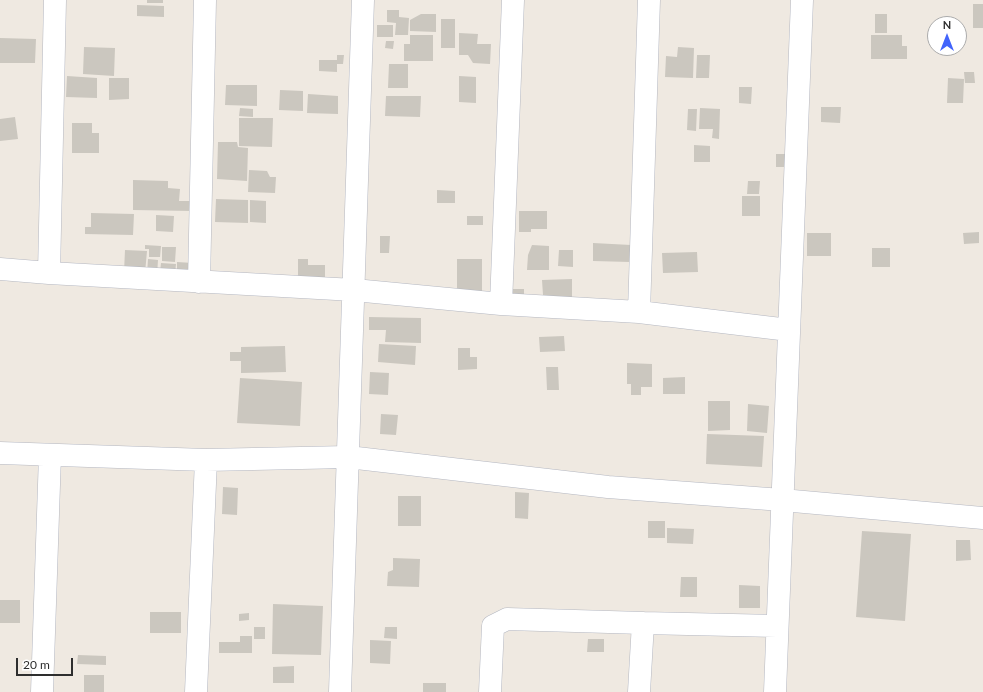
<!DOCTYPE html>
<style>
body{margin:0}
#map{position:relative;width:983px;height:692px;overflow:hidden;background:#efe9e1;font-family:Lato,sans-serif}
canvas{display:block}
.north{position:absolute;left:927px;top:16px;width:40px;height:40px;box-sizing:border-box;background:#fff;border:1px solid #ababab;border-radius:50%;rotate:0deg;font-size:11px;font-weight:700;line-height:16px;text-align:center;color:#2e2e2e}
.north::after{content:'';display:block;margin:auto;width:14px;height:18px;background:#4264fb;clip-path:polygon(50% 0,100% 100%,50% 72%,0 100%)}
.scale{position:absolute;left:16px;top:658px;width:57px;height:18px;box-sizing:border-box;border:2px solid #2e2e2e;border-top:0;padding-left:5px;font-size:12px;line-height:14px;white-space:nowrap;color:#2e2e2e;-webkit-text-stroke:3px #fff;paint-order:stroke}
</style>
<div id="map">
<canvas width="983" height="692"></canvas>
<div class="north">N</div>
<div class="scale">20 m</div>
</div>
<script>
const ctx = document.querySelector('canvas').getContext('2d');
ctx.lineJoin = 'round';
function paint(path, color) { ctx.fillStyle = color; ctx.fill(path, 'evenodd'); }
function stroke(path, color, width, dash) { ctx.strokeStyle = color; ctx.lineWidth = width; ctx.lineCap = dash ? 'butt' : 'round'; ctx.setLineDash(dash || []); ctx.stroke(path); }
paint(new Path2D(`
 M147 0H163V3H147Z
 M973 4H983V28H973Z
 M137 5 164 6V17L137 16Z
 M387 10H399V17L409 18 408 35H395L396 23 387 22Z
 M421 14H436V32L410 31V20Z
 M875 14H887V33H875Z
 M441 19H455V48H441Z
 M377 25H393V37H377Z
 M459 33 478 34 477 44H491L490 64 473 63 468 55H459Z
 M410 35H433V61H404V44H410Z
 M871 35H902V46H907V59H871Z
 M0 38 36 39 35 63H0Z
 M386 41H394L393 49 385 48Z
 M84 47 115 48 114 76 83 74Z
 M678 47 694 48 693 78 665 77 666 56 677 57Z
 M337 55H344L343 64H337V72L319 71V60H337Z
 M697 55H710L709 78H696Z
 M389 64H408V88H388Z
 M964 72H974L975 83H965Z
 M67 76 97 78V98L66 97Z
 M459 76 476 77V103L459 102Z
 M109 78H129V99L109 100Z
 M948 78 964 79 963 103H947Z
 M226 85H257V106L225 105Z
 M739 87H752L751 104 739 103Z
 M280 90 303 91V111L279 110Z
 M308 94 338 96V114L307 113Z
 M386 96H421L420 117 385 116Z
 M821 107H841L840 123 821 122Z
 M240 108 253 109V117L239 116Z
 M700 108 720 109 719 139 712 138 713 129H699Z
 M688 109H697L696 131 687 130Z
 M15 117 18 139 0 141V119Z
 M239 118H273L272 147 239 146Z
 M72 123H92V133H99V153H72Z
 M218 142H237L238 147 248 148 247 181 217 179Z
 M694 145 710 146V162H694Z
 M776 154H785V167H776Z
 M249 170 267 171 270 177H276L275 193 248 192Z
 M133 180 168 181V188L180 189 179 201H192V211L133 210Z
 M748 181H760L759 194H747Z
 M437 190 455 191V203H437Z
 M742 196H760V216H742Z
 M216 199 248 200V223L215 222Z
 M250 200 266 201V223L250 222Z
 M519 211H547V229H531V232H519Z
 M91 213 134 214 133 235 85 234V227H91Z
 M156 215 174 216 173 232 156 231Z
 M467 216H483V225H467Z
 M979 232V243L964 244 963 233Z
 M807 233H831V256H807Z
 M380 236H390L389 253H380Z
 M593 243 631 245 630 262 593 261Z
 M145 245 161 246 160 257H149V249H145Z
 M532 245 549 246V270H527L528 255Z
 M162 247H176L175 262 162 261Z
 M872 248H890V267H872Z
 M125 250 147 251 145 273 124 272Z
 M559 250H573V267L558 266Z
 M697 252 698 272 663 273 662 253Z
 M148 259 158 260 157 275 147 274Z
 M298 259H308V265H325V281L298 280Z
 M457 259H482V291H457Z
 M177 262 193 263V275H177Z
 M161 263 176 264 175 274 160 273Z
 M572 279V302L550 303 543 295 542 280Z
 M513 289H524V301H513Z
 M369 317 421 318V343L385 342 386 330H369Z
 M564 336 565 351 540 352 539 337Z
 M379 344 416 346 415 365 378 362Z
 M285 346 286 372 241 373V361H230V352H241V347Z
 M458 348H470V357H477V369L458 370Z
 M627 363 652 364V387H641V395H631V384H627Z
 M546 367H558L559 390H547Z
 M370 372 389 373 388 395 369 394Z
 M685 377V394H663V378Z
 M240 378 302 382 300 426 237 423Z
 M708 401H730V430L708 431Z
 M748 404 769 406 767 433 747 431Z
 M381 414 398 415 396 435 380 434Z
 M707 434 764 436 762 467 706 464Z
 M223 487 238 488 237 515 222 514Z
 M515 492 529 493 528 519 515 518Z
 M398 496H421V526H398Z
 M648 521H665V538H648Z
 M667 528 694 529 693 544 667 543Z
 M862 531 911 534 905 621 856 617Z
 M956 540H970L971 560 956 561Z
 M393 558 420 559 419 587 387 586 388 572 393 570Z
 M681 577H697V597H680Z
 M739 585 760 586V608H739Z
 M0 600H20V623H0Z
 M273 604 323 606 321 655 272 654Z
 M150 612H181V633H150Z
 M249 613V620L239 621V614Z
 M254 627H265V639H254Z
 M385 627H397V639L384 638Z
 M240 636H252V653H219V642H240Z
 M588 639H604V652H587Z
 M370 640 391 641 390 664 370 663Z
 M78 655 106 656V665L77 664Z
 M294 666V683H273V667Z
 M84 675H104V692H84Z
 M423 683H446V692H423Z`), '#cbc7bf');
const minor = new Path2D(`
 M0 269 49 273 354 290 501 304 639 312 789 330
 M49 273 55 0
 M199 282 205 0
 M501 304 513 0
 M639 312 649 0
 M0 453 206 460 348 457 608 487 782 500 983 518
 M42 692 50 455
 M196 692 206 460
 M340 692 363 0
 M490 692 493 626 507 619 643 623
 M639 692 643 623 777 626
 M775 692 802 0`);
stroke(minor, '#b4b7c1', 23);
stroke(minor, '#fff', 22);
</script>
